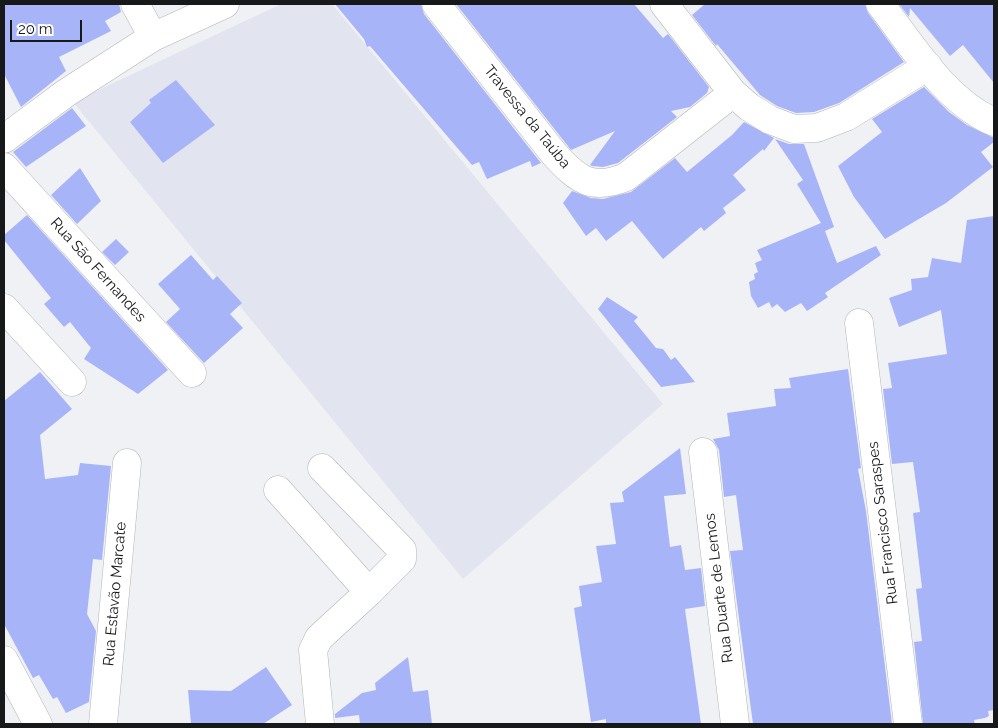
<!DOCTYPE html>
<meta charset="utf-8">
<style>
body{margin:0}
#map{position:relative;width:998px;height:728px;overflow:hidden;background:#f0f1f4;font-family:Raleway,sans-serif}
canvas{display:block}
.frame{position:absolute;inset:0;border:5px solid #171819;pointer-events:none}
.scale{position:absolute;left:10px;top:20px;width:72px;height:22px;box-sizing:border-box;border:2px solid #171819;border-top:0;padding-left:6px;font-size:15px;line-height:18px;white-space:nowrap;color:#171819;-webkit-text-stroke:4px #fff;paint-order:stroke}
</style>
<div id="map">
<canvas width="998" height="728"></canvas>
<div class="frame"></div>
<div class="scale">20 m</div>
</div>
<script>
const ctx = document.querySelector('canvas').getContext('2d');
ctx.lineJoin = 'round';
function paint(path, color) { ctx.fillStyle = color; ctx.fill(path, 'evenodd'); }
function stroke(path, color, width, dash) { ctx.strokeStyle = color; ctx.lineWidth = width; ctx.lineCap = dash ? 'butt' : 'round'; ctx.setLineDash(dash || []); ctx.stroke(path); }
function write(font, color, halo, rows, align = 'center') {
  ctx.font = font + ' Raleway,sans-serif'; ctx.lineWidth = 4.5; ctx.setLineDash([]); ctx.textBaseline = 'middle'; ctx.strokeStyle = halo; ctx.fillStyle = color; for (const [text, x, y, turn = 0] of rows) {
    ctx.save(); ctx.translate(x, y); ctx.rotate((+turn || 0) * Math.PI / 180); ctx.textAlign = isNaN(turn) ? turn : align; if (halo) ctx.strokeText(text, 0, 0); ctx.fillText(text, 0, 0); ctx.restore();
  }
}
paint(new Path2D(`
 M281 4H332L663 404 463 579 73 102Z`), '#e2e4ef');
paint(new Path2D(`
 M4 4H119L121 12 105 21 111 31 59 57 66 71 21 107 4 74Z
 M335 4H421L424 14 541 163 532 167 530 161 487 179 479 162 472 165 370 46 367 47 364 39Z
 M456 4H634L663 38 668 34 709 87 707 93 690 107 671 111 677 117 618 163 603 167 592 166 590 165 615 131 571 150Z
 M705 4H865L868 13 904 62 839 103 814 112 796 113 777 106 760 95 717 44 716 46 692 15Z
 M899 4H994V83L963 45 950 56 910 8 909 17Z
 M176 80 215 125 163 163 130 122 151 103 149 100Z
 M924 87 949 112 967 125 994 138V142L981 152 993 167 946 203 885 239 854 197 838 166 882 132 872 119Z
 M72 108 86 126 26 167 13 152Z
 M744 122 774 138 764 151 763 149 733 175 746 190 723 208 726 213 704 231 701 227 663 259 632 221 606 241 596 228 586 236 563 203 572 191 591 198 603 199 631 192 675 158 687 172 732 135Z
 M775 139 789 144H804L834 227 825 231 837 263 876 246 881 255 825 293 828 297 807 311 801 303 785 312 777 304 772 308 769 302 758 308 751 296 749 282 755 279 754 274 758 272 755 263 762 260 757 250 821 223 797 184 803 180Z
 M80 168 101 201 77 224 51 195Z
 M27 215 168 370 138 394 84 359 91 348 70 322 64 327 44 304 51 298 4 240V235Z
 M994 216V710L988 711 989 716 985 718 974 720 975 724H923L914 642 922 641 916 589 922 588 913 513 920 512 913 462 892 464 883 389 892 388 888 363 947 354 941 310 899 327 889 298 912 290 911 279 928 277 932 258 961 263 967 220Z
 M116 239 129 252 115 265 102 252Z
 M191 255 213 280 217 276 242 303 230 314 243 328 204 363 166 322 180 309 158 284Z
 M607 297 638 317 634 321 656 348 663 349 671 360 675 357 695 382 661 387 598 309Z
 M848 369 861 468 858 469 866 511 892 724H753L730 551 743 550 736 495 724 497 719 450 713 439 730 436 727 413 776 406 774 389 791 388 789 378Z
 M40 372 72 409 40 435 45 479 78 475 80 463 111 466 102 560 93 559 87 614 96 631 89 702 66 713 57 697 53 699 39 675 33 678 4 624V401Z
 M680 448 686 494 664 496 670 547 681 545 685 570 701 568 705 606 685 609 701 724H606V719L591 722 574 608 582 606 579 586 602 582 596 546 616 544 610 503 624 502 622 492Z
 M408 657 413 692 428 690 432 724H360L359 715 335 718V714L362 693 376 690 375 683Z
 M266 667 292 705 263 724H191L188 690 231 691Z`), '#a7b5f8');
const minor = new Path2D(`
 M135 4 153 37
 M436 4 555 155C578 180 592 191 626 177L733 93
 M664 4 733 93 749 107 770 120 794 129 817 128 846 117 928 66
 M880 4C912 45 945 101 994 122
 M4 139 66 93 153 37 225 4
 M4 167 192 373
 M4 308 72 382
 M859 323 908 724
 M703 452 735 724
 M322 468 402 550V559L369 592
 M278 490 369 592 319 638 313 650 320 724
 M4 660 38 724
 M103 724 127 463`);
stroke(minor, '#b4b4b7', 29);
stroke(minor, '#fff', 28);
write('15px', '#171819', '#fff', [
 ["Travessa da Taúba",527,117,51],
 ["Rua São Fernandes",98,270,48],
 ["Rua Francisco Saraspes",883,523,-97],
 ["Rua Duarte de Lemos",719,588,-97],
 ["Rua Estavão Marcate",115,594,-85]
]);
</script>
